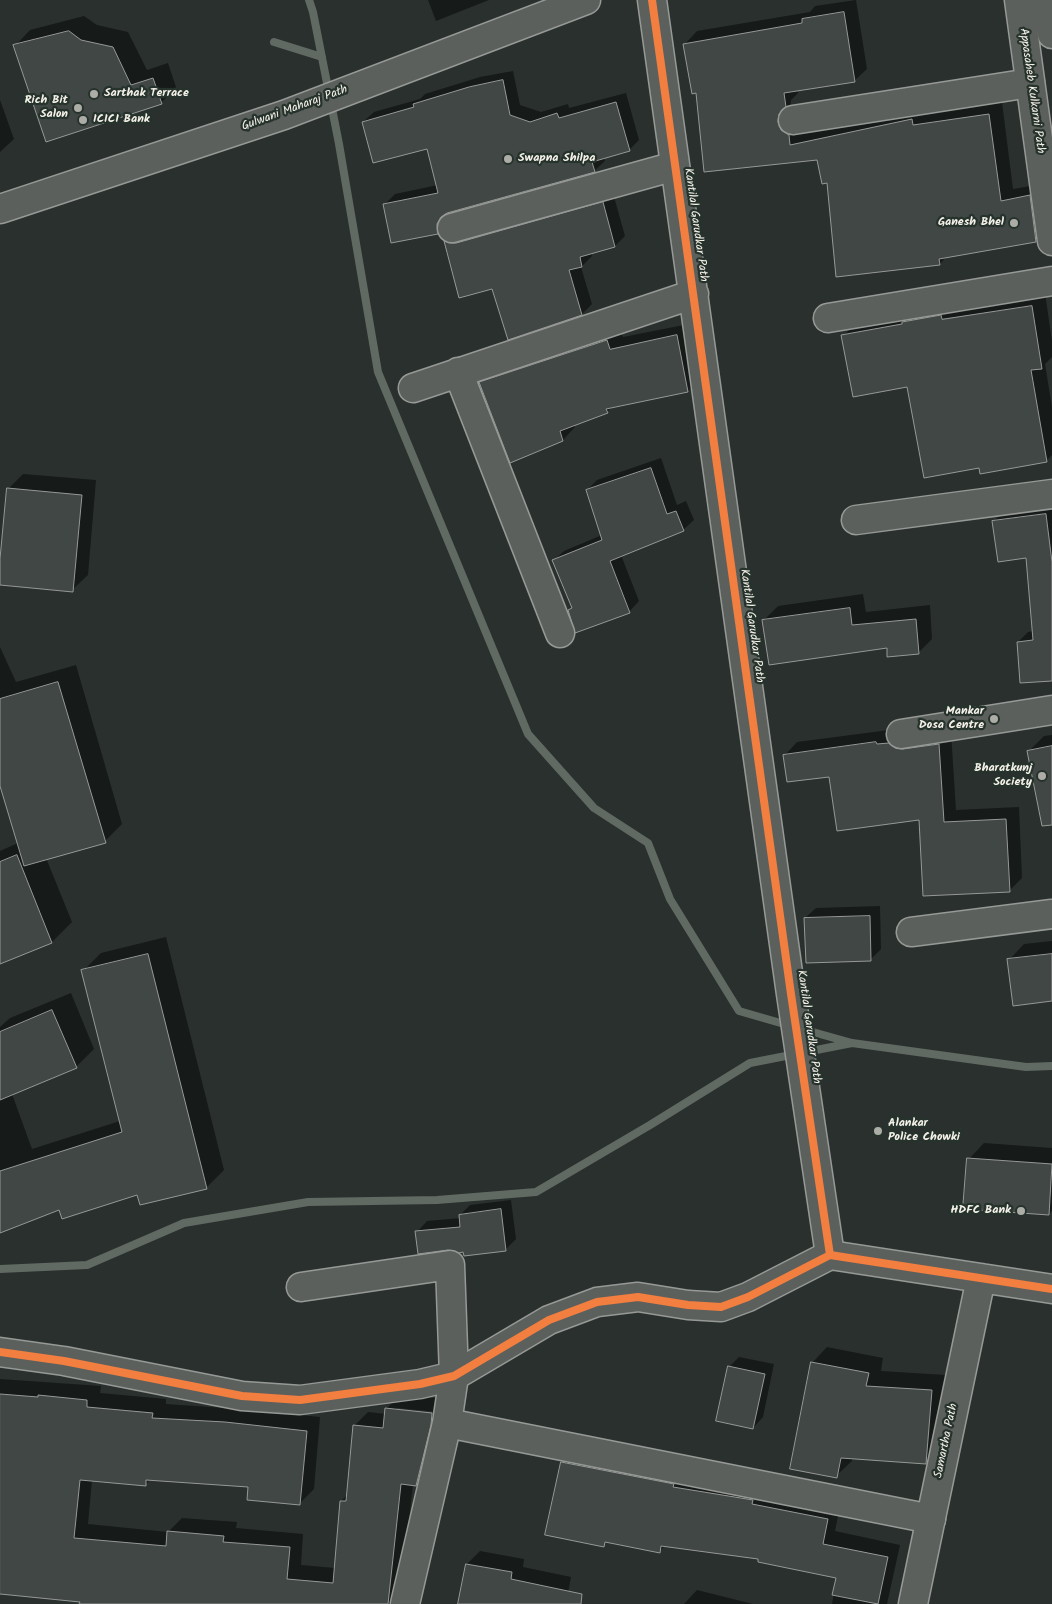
<!DOCTYPE html>
<style>
body{margin:0}
canvas{display:block;background:#29302d}
</style>
<canvas width="1052" height="1604"></canvas>
<script>
const ctx = document.querySelector('canvas').getContext('2d');
ctx.lineJoin = 'round';
function paint(path, color) { ctx.fillStyle = color; ctx.fill(path, 'evenodd'); }
function stroke(path, color, width, dash) { ctx.strokeStyle = color; ctx.lineWidth = width; ctx.lineCap = dash ? 'butt' : 'round'; ctx.setLineDash(dash || []); ctx.stroke(path); }
function write(font, color, halo, rows, align = 'center') {
  ctx.font = font + ' Kalam,sans-serif'; ctx.lineWidth = 4.5; ctx.setLineDash([]); ctx.textBaseline = 'middle'; ctx.strokeStyle = halo; ctx.fillStyle = color; for (const [text, x, y, turn = 0] of rows) {
    ctx.save(); ctx.translate(x, y); ctx.rotate((+turn || 0) * Math.PI / 180); ctx.textAlign = isNaN(turn) ? turn : align; if (halo) ctx.strokeText(text, 0, 0); ctx.fillText(text, 0, 0); ctx.restore();
  }
}
paint(new Path2D(`
 M428 0H489L436 21Z
 M856 0 867 69 854 81 797 89 798 93 791 100 790 109 801 122 802 133 924 107 925 113 1002 102 1013 189 1042 184 1048 228 1036 241 947 256 940 264 828 182 818 159 705 171 697 92 685 44 697 31 810 12 815 6Z
 M84 16 97 25 128 32 147 70 168 63 176 87 161 103 15 46 30 30Z
 M513 71 520 105 541 112 568 104 569 108 626 93 639 140 629 150 604 157 605 161 594 171 447 212V222L437 233 385 204 395 194 438 185 428 147 363 122 374 112 420 99 425 94 480 77Z
 M0 100 14 139 0 152Z
 M613 193 625 236 615 246 591 252 592 256 581 267 592 304 582 314 493 287 460 296 445 241 455 231Z
 M1045 293 1052 341V357L1045 364 1052 407V455L1046 461 980 466 908 386 843 336 856 323Z
 M689 324 700 378 688 391 613 406 607 412 574 425 575 427 563 440 511 462 480 383 493 370 619 328 623 337Z
 M661 458 677 505 686 501 694 520 683 530 621 555 639 601 629 612 569 610 573 607 553 561 564 551 602 535 587 490 597 480Z
 M23 474 96 480 88 575 72 590 0 583 8 489Z
 M1052 505V679L1018 642 1028 632 1034 631 1027 557 993 522 1004 511Z
 M863 594 866 612 930 605 932 639 918 653 764 620 778 606Z
 M0 647 16 682 76 665 122 824 105 841 46 858 72 922 52 942 0 963V851L18 843 0 781Z
 M889 730 951 732 956 810 1019 807 1022 878 1010 890 920 818 785 755 797 742Z
 M1052 735V799L1028 752 1044 736Z
 M880 906 881 949 871 959 805 918 816 908Z
 M166 937 224 1170 206 1188 138 1194 60 1209 0 1231V1027L10 1018 71 993 94 1049 76 1067 12 1094 32 1149 120 1121 83 971 101 953Z
 M1052 941V999L1009 960 1024 944Z
 M984 1143 1052 1148V1211L1049 1214 969 1159Z
 M511 1200 516 1239 505 1250 465 1251 417 1232 427 1221 461 1218 460 1215 470 1205Z
 M827 1347 883 1358 881 1371 946 1375 941 1447 926 1462 852 1457V1461L836 1476 812 1363Z
 M739 1357 774 1364 763 1417 753 1428 729 1367Z
 M0 1379 101 1386 100 1393 166 1399V1404L240 1409 320 1417 314 1489 300 1503 250 1486 151 1479 145 1485 92 1480 88 1524 168 1532 182 1518 237 1522 236 1528 303 1534 301 1565 335 1568 341 1501 348 1494 354 1426 368 1412 386 1414V1409L400 1395 445 1399 430 1470 416 1484H413L400 1604H81V1600L0 1588ZM397 1408 438 1412V1415L397 1411Z
 M574 1450 840 1507 835 1531 900 1545 887 1604H832L837 1577 760 1558 666 1545 659 1552 608 1541 603 1546 547 1534 562 1462Z
 M480 1551 524 1559 523 1567 571 1577 566 1604H459L467 1564Z
 M697 1590 753 1604H684Z`), '#0007');
stroke(new Path2D(`
 M309 0 313 12 339 144 378 372 528 734 594 808 648 843 670 899 739 1011 791 1026
 M274 42 322 57
 M802 1029 852 1043
 M0 1269 87 1265 184 1223 308 1202 437 1200 536 1192 650 1125 750 1063 852 1043 1026 1067 1052 1066`), '#616963', 8);
const building = new Path2D(`
 M844 12 855 82 784 93 786 107 779 114 778 122 781 130 789 135 790 145 912 119 913 125 989 114 1001 201 1030 195 1036 242 939 259 940 265 836 277 827 183 822 184 817 160 704 172 696 93 692 94 683 44 802 23V19Z
 M69 31 81 40 113 47 131 85 153 78 162 104 46 142 13 45Z
 M503 80 510 115 530 122 557 113 559 118 616 102 630 151 592 162 595 172 447 213 441 217 437 224 438 234 391 243 383 204 438 193 427 149 373 163 362 122 414 107 413 104 469 87Z
 M603 202 615 247 580 257 582 267 569 270 582 315 508 340 492 289 459 298 444 241 449 243H456Z
 M1032 306 1042 369 1031 370 1047 462 980 474 979 468 924 478 907 387 853 397 841 335 902 324V322L941 315 942 319Z
 M677 335 688 392 606 409 608 413 560 431 563 441 510 463 479 382 607 340 610 349Z
 M651 468 667 514 676 511 684 531 610 561 630 613 575 633 568 610 572 608 552 560 602 540 586 490Z
 M7 488 82 495 73 592 0 585V559Z
 M1046 514 1052 562V681L1020 683 1017 642 1033 640 1026 558 998 562 992 521Z
 M850 608 852 625 916 619 919 654 887 657V648L769 665 762 620Z
 M58 682 106 843 24 866 0 786V699Z
 M876 742 877 744 889 743 895 748 903 749 939 744 944 822 1006 819 1010 892 923 896 919 820 837 831 829 777 787 782 783 755Z
 M1052 746V825L1042 826 1027 751Z
 M17 855 52 943 0 964V862Z
 M870 916 871 961 806 963 804 918Z
 M148 954 207 1189 140 1205 137 1195 62 1219 59 1210 0 1233V1171L122 1132 81 970Z
 M1052 954V1001L1013 1006 1007 959Z
 M52 1010 77 1068 0 1100V1032Z
 M967 1158 1052 1164 1049 1215 963 1209Z
 M501 1209 506 1251 464 1256 463 1252 459 1253 448 1250 418 1254 415 1231 460 1227 459 1215Z
 M811 1362 869 1373 866 1386 932 1390 926 1464 841 1458 837 1478 790 1469Z
 M728 1366 765 1374 753 1429 716 1421Z
 M0 1394 38 1397V1395L87 1400V1407L153 1413 152 1418 225 1422 307 1431 300 1505 247 1500 248 1487 146 1480V1486L80 1480 74 1538 166 1546 167 1531 224 1536 223 1542 290 1547 287 1579 333 1583 340 1501H346L353 1425 383 1428 385 1408 432 1413 431 1425 416 1486 401 1484 388 1604H79L80 1602 0 1594Z
 M561 1462 674 1484 673 1487 753 1500 752 1504 828 1519 823 1544 888 1557 878 1604 832 1595 836 1578 758 1562V1559L661 1546 660 1553 605 1542 604 1547 545 1535Z
 M466 1564 512 1572 511 1579 582 1594 581 1604H458Z`);
paint(building, '#414744');
stroke(building, '#969996', 1);
const street = new Path2D(`
 M652 0 791 994 830 1255
 M793 120 1030 83
 M452 228 675 166
 M828 318 1052 281
 M458 372 560 633
 M413 388 694 294
 M856 520 1052 494
 M901 734 1052 710
 M911 932 1052 914
 M301 1287 450 1265 454 1376 447 1423 405 1604
 M447 1423 931 1519`);
const secondary = new Path2D(`
 M1019 0 1052 241
 M1047 0 1052 34
 M0 209 284 115 586 0
 M0 1352 64 1361 242 1396 300 1400 420 1384 454 1376 549 1320 597 1302 638 1297 688 1305 721 1307 748 1297 830 1255 1052 1289
 M913 1604 981 1278`);
stroke(street, '#969996', 31);
stroke(secondary, '#969996', 31);
stroke(street, '#5c605c', 28);
stroke(secondary, '#5c605c', 28);
stroke(new Path2D(`
 M652 0 791 994 830 1255
 M0 1352 64 1361 242 1396 300 1400 420 1384 454 1376 549 1320 597 1302 638 1297 688 1305 721 1307 748 1297 830 1255 1052 1289`), '#f27e40', 8);
for (const [x, y, r, color] of [
 [94,94,5,"#adada7"],
 [78,108,5,"#adada7"],
 [83,120,5,"#adada7"],
 [508,159,5,"#adada7"],
 [1014,223,5,"#adada7"],
 [994,719,5,"#adada7"],
 [1042,776,5,"#adada7"],
 [878,1131,5,"#adada7"],
 [1021,1211,5,"#adada7"]
]) { const dot = new Path2D(); dot.arc(x, y, r, 0, 2 * Math.PI); ctx.fillStyle = color; ctx.fill(dot); stroke(dot, '#26332d', 2); }
write('12px', '#f4f1e8', '#26332d', [
 ["Appasaheb Kulkarni Path",1031,91,82],
 ["Gulwani Maharaj Path",295,109,-20],
 ["Kantilal Garudkar Path",695,225,82],
 ["Kantilal Garudkar Path",751,626,82],
 ["Kantilal Garudkar Path",808,1027,82],
 ["Samartha Path",947,1441,-78]
]);
write('bold 12px', '#f4f1e8', '#26332d', [
 ["Sarthak Terrace",104,94,"left"],
 ["Rich Bit",68,101],
 ["Salon",68,115],
 ["ICICI Bank",93,120,"left"],
 ["Swapna Shilpa",518,159,"left"],
 ["Ganesh Bhel",1004,223],
 ["Mankar",984,712],
 ["Dosa Centre",984,726],
 ["Bharatkunj",1032,769],
 ["Society",1032,783],
 ["Alankar",888,1124,"left"],
 ["Police Chowki",888,1138,"left"],
 ["HDFC Bank",1011,1211]
], 'right');
</script>
